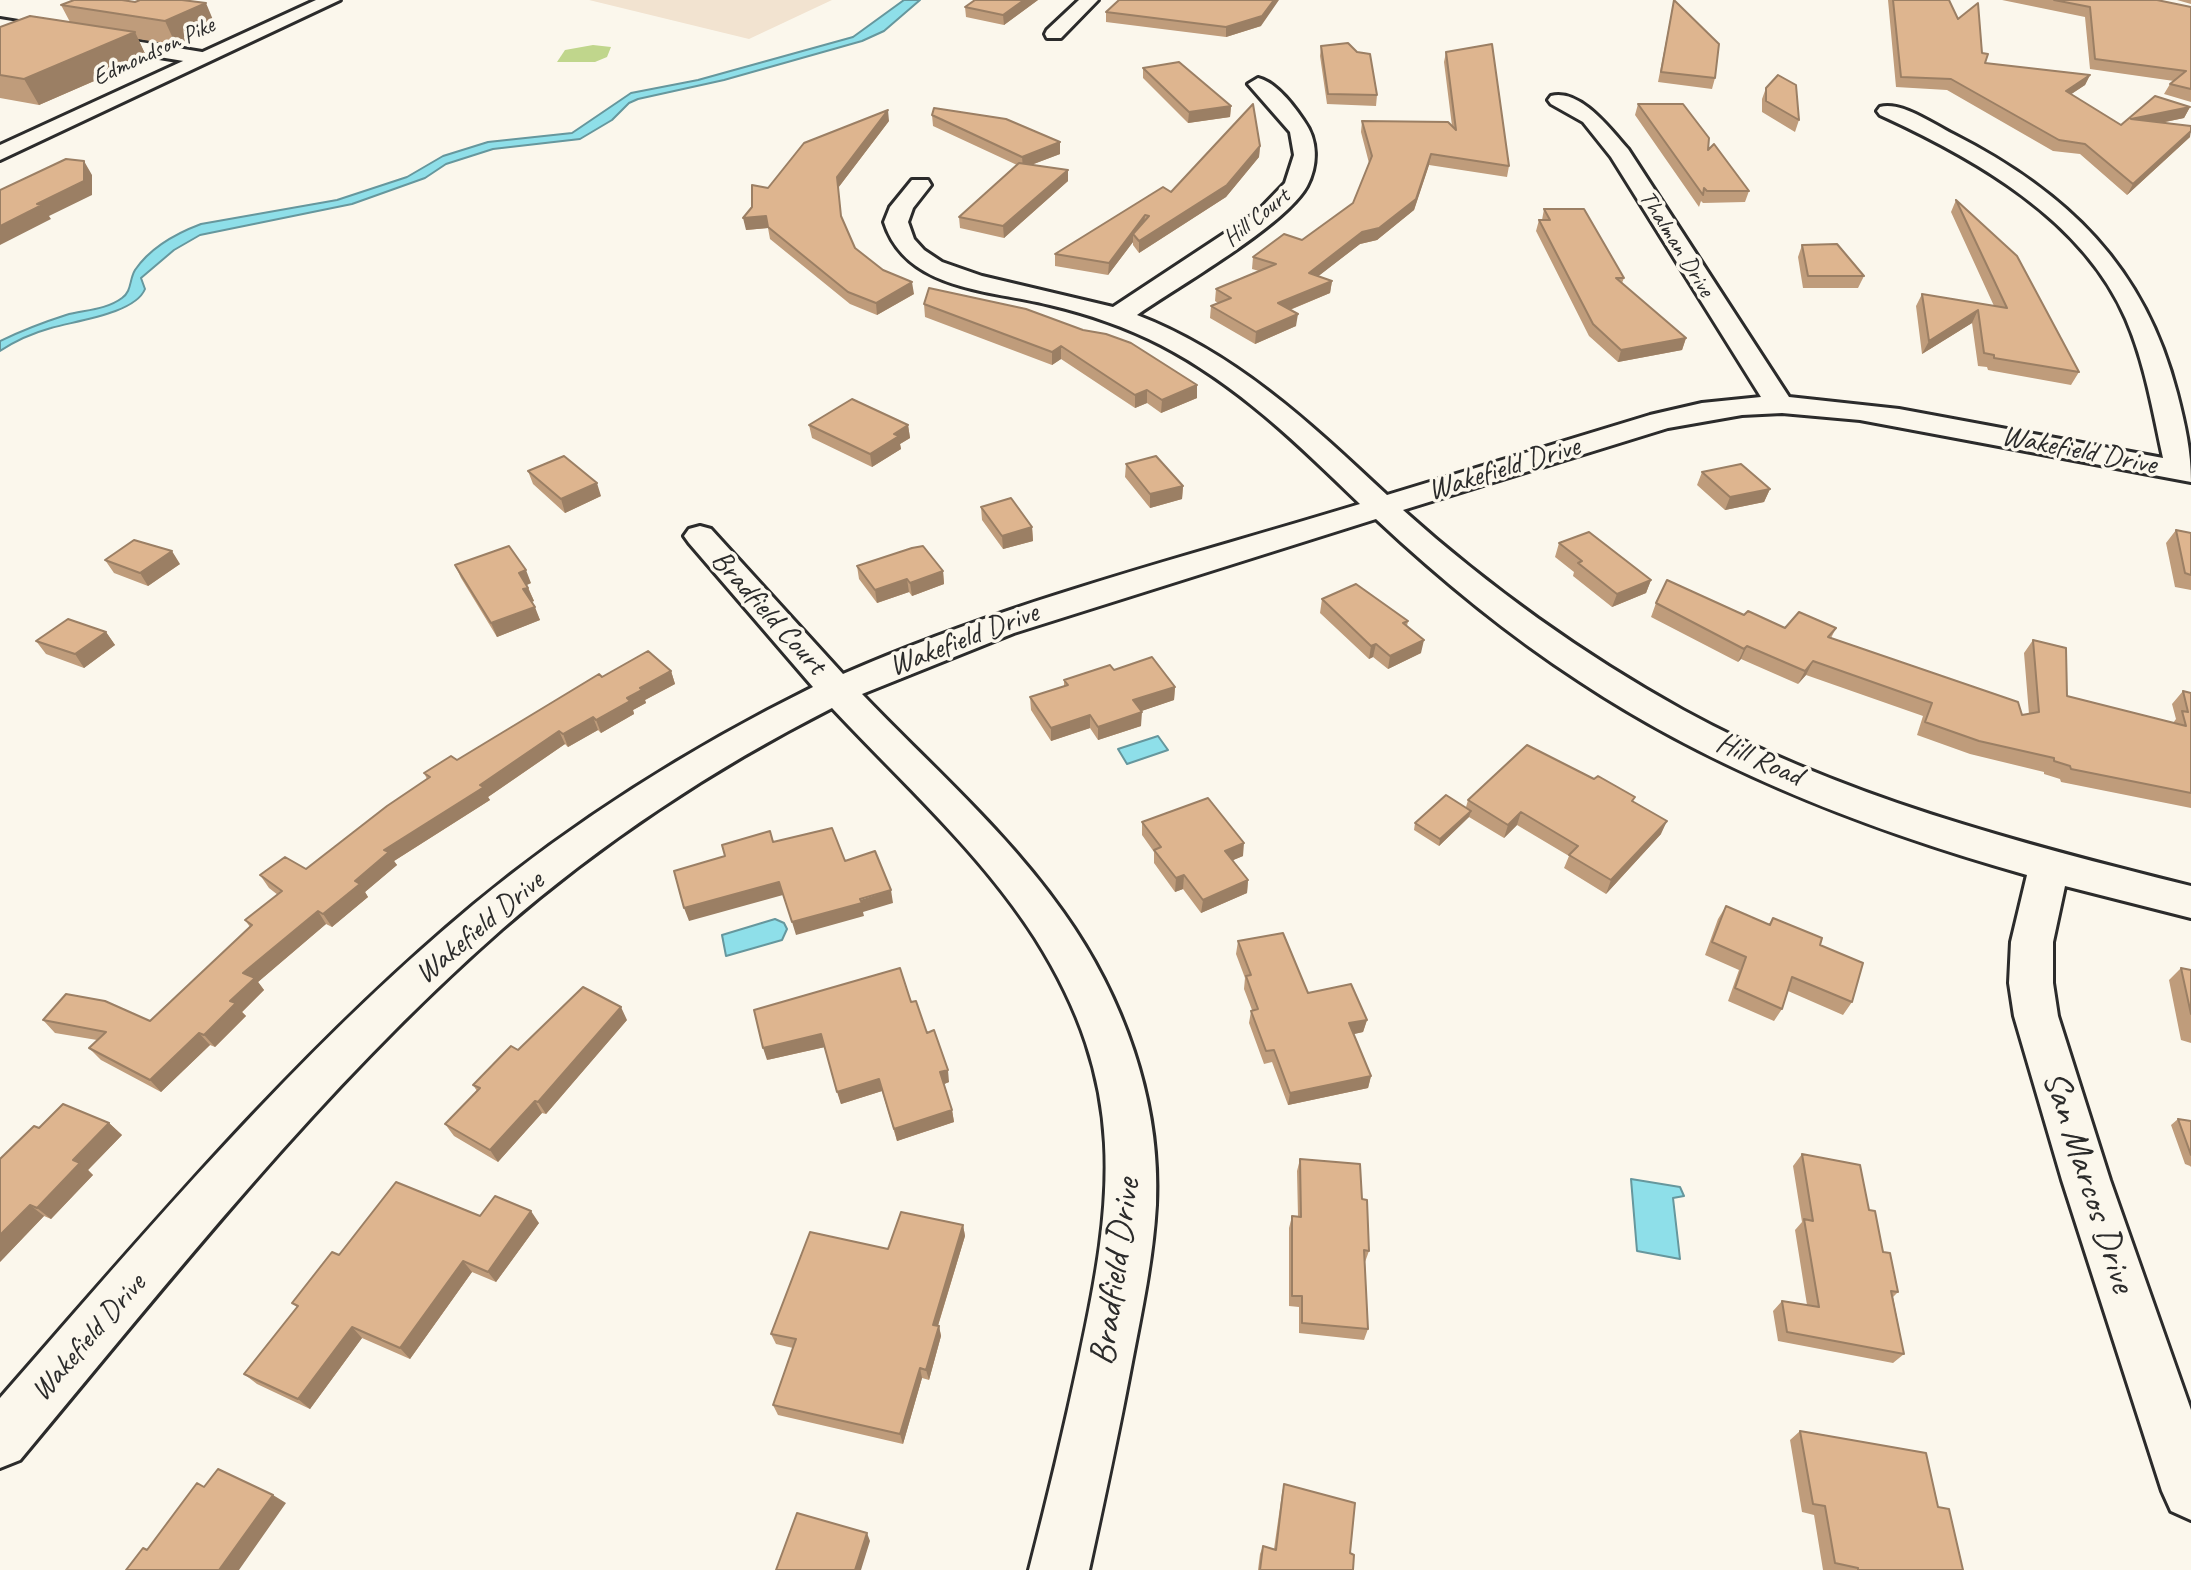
<!DOCTYPE html>
<style>
body{margin:0}
canvas{display:block;background:#fbf7ec}
</style>
<canvas width="2191" height="1570"></canvas>
<script>
const ctx = document.querySelector('canvas').getContext('2d');
ctx.lineJoin = 'round';
function paint(path, color) { ctx.fillStyle = color; ctx.fill(path, 'evenodd'); }
function stroke(path, color, width, dash) { ctx.strokeStyle = color; ctx.lineWidth = width; ctx.lineCap = dash ? 'butt' : 'round'; ctx.setLineDash(dash || []); ctx.stroke(path); }
function write(font, color, halo, rows, align = 'center') {
  ctx.font = font + ' Caveat,sans-serif'; ctx.lineWidth = 7; ctx.setLineDash([]); ctx.textBaseline = 'middle'; ctx.strokeStyle = halo; ctx.fillStyle = color; for (const [text, x, y, turn = 0] of rows) {
    ctx.save(); ctx.translate(x, y); ctx.rotate((+turn || 0) * Math.PI / 180); ctx.textAlign = isNaN(turn) ? turn : align; if (halo) ctx.strokeText(text, 0, 0); ctx.fillText(text, 0, 0); ctx.restore();
  }
}
paint(new Path2D(`
 M589 0H832L749 39Z`), '#f2e3d0');
paint(new Path2D(`
 M593 45 611 47 607 57 595 62H557L565 50Z`), '#c0d68c');
const water = new Path2D(`
 M904 0H920L884 31 862 41 724 80 638 99 629 103 612 120 580 139 493 149 446 164 425 178 352 204 200 235 174 250 141 278 145 289C135 314 74 321 51 328 33 333 15 341 0 351V341C21 331 44 322 66 315 84 310 106 310 122 298 132 291 129 280 135 270 150 248 177 233 201 224L337 200 407 177 443 156 488 142 572 133 631 93 698 80 853 37Z
 M1158 736 1168 750 1127 764 1118 749Z
 M775 919 784 923 787 929 782 940 726 956 722 935Z
 M1631 1179 1680 1187 1684 1196 1673 1198 1680 1259 1637 1251Z`);
paint(water, '#8edfe9');
stroke(water, '#66979d', 2);
const minor = new Path2D(`
 M1079 0H1098L1061 38H1047L1045 34 1047 30Z
 M0 19 202 52 212 58 202 64 0 31Z
 M1258 78C1276 82 1294 106 1304 121 1318 140 1318 165 1307 186 1286 225 1177 287 1137 315 1236 353 1311 424 1387 495L1650 415 1702 403 1761 397 1611 157 1583 122 1551 104 1548 100 1551 96C1580 88 1611 130 1628 149L1789 397 1899 409 2163 458C2153 412 2145 363 2126 319 2083 219 1974 158 1880 115L1877 111 1880 107C1901 101 1933 124 1953 134 2067 192 2145 267 2177 393 2185 424 2191 451 2191 482L1860 420 1782 413 1742 415 1668 428 1403 510C1489 587 1582 654 1683 710 1840 796 2017 843 2191 886V918L2065 886 2053 942V983L2058 1016 2110 1180 2191 1410V1520L2171 1511 2162 1491 2062 1180 2014 1016 2009 983 2011 942 2027 875C1871 831 1714 771 1579 681 1507 634 1439 578 1376 519L1014 633 862 694C930 765 1006 831 1063 912 1123 996 1161 1101 1156 1205 1153 1258 1142 1310 1132 1362 1119 1432 1104 1501 1089 1570H1029C1047 1500 1064 1430 1079 1359 1114 1197 1128 1085 1035 938 980 852 901 782 832 708 714 768 602 842 502 929 322 1087 173 1277 20 1460L0 1468V1398C150 1227 298 1051 473 905 577 819 692 747 813 687L689 543 684 536 689 529 700 526 711 529 843 674C1009 601 1186 557 1360 504 1298 444 1238 385 1161 345 1126 327 1088 314 1050 305 991 290 906 291 884 222L890 207 912 180H928L931 185 913 208 908 222 914 239 924 250 942 262 982 276 1113 307 1257 212 1285 183 1294 155 1290 132 1248 84Z`);
const major = new Path2D(`
 M316 0H340L0 160V145Z`);
stroke(minor, '#2b2b2b', 6);
stroke(major, '#2b2b2b', 6);
paint(minor, '#fbf7ec');
paint(major, '#fbf7ec');
paint(new Path2D(`
 M975 0H1038L1004 25 966 17 965 7Z
 M1674 0 1715 78 1712 89 1658 82Z
 M1888 0H1949L1958 19 1982 53 1985 63 2090 75 2085 85 2071 94 2121 125 2190 107 2184 118 2161 123 2190 137 2127 195 2080 154 2053 151 1947 90 1896 87Z
 M2002 0H2157L2191 7V102L2164 94 2170 84 2174 81 2090 69 2085 17Z
 M2177 0H2191V4Z
 M61 5 216 27 176 45 138 39 147 58 39 105 0 98V27L70 22Z
 M1106 12 1261 26 1226 37 1106 22Z
 M1321 46 1377 95 1376 106 1327 104 1320 56Z
 M1446 52 1509 166 1507 177 1429 165 1414 210 1377 240 1360 244 1318 276 1332 281 1330 293 1290 310 1296 326 1255 344 1210 318 1211 306 1218 303 1215 301 1216 289 1259 271 1252 269 1253 257 1302 240 1353 203 1369 163 1361 132 1362 121 1452 126 1444 62Z
 M1143 68 1231 106 1230 117 1188 123 1143 78Z
 M1766 88 1799 120 1795 132 1762 112V99Z
 M1638 104 1708 150 1749 191 1745 202 1703 203 1701 201 1699 207 1635 115Z
 M932 115 1060 154 1031 165 1068 170V181L1004 238 960 228 959 217 1017 165 933 126Z
 M889 121 838 188 841 218 855 248 914 294 877 315 850 304 770 239 768 228 746 230 768 188Z
 M1260 146 1259 157 1226 197 1139 253 1133 245V242L1108 275 1055 266V254Z
 M1956 200 2079 372 2071 385 1988 370 1987 367 1978 366 1972 323 1922 354 1916 306 1922 294 1994 306 1951 212Z
 M1544 209 1624 278 1622 283 1686 338 1682 350 1618 362 1589 336 1536 231 1539 220H1542Z
 M1802 245 1864 276 1858 288H1803L1798 257Z
 M929 288 1197 398 1161 413 1147 403 1135 408 1061 359 1052 365 925 317 924 304Z
 M809 425H908L910 438 900 444 901 449 872 467 812 438Z
 M1126 464 1183 486 1182 499 1150 508 1125 477Z
 M528 471 601 496 565 513 533 484Z
 M1702 472 1770 489 1764 502 1725 510 1697 485Z
 M981 507 1032 527 1033 541 1003 549 982 520Z
 M2176 530 2191 533V590L2175 587 2166 543Z
 M1559 543 1651 580 1646 593 1612 607 1573 576 1574 572 1555 557Z
 M105 560 180 564 148 586 114 573Z
 M455 565 531 583 527 585 534 601 531 602 540 620 497 637 461 578Z
 M857 566 943 571 944 584 912 596 909 592 877 603 859 579Z
 M1322 599 1408 621 1407 626 1421 653 1388 669 1373 657 1369 659 1320 613Z
 M1656 603 1744 615 1785 628H1836L1831 638 2022 715 2029 714 2024 653 2033 640 2067 696 2173 723 2176 719 2172 704 2183 691 2191 693V808L2061 782 2060 779 2044 774V772L1970 754 1917 735 1923 716 1806 675 1798 684 1741 659 1738 662 1651 617Z
 M106 632 115 645 84 668 46 654 36 641Z
 M1114 670 1175 687 1174 700 1141 711V726L1098 740 1090 728 1051 741 1031 710 1030 697 1064 686V680Z
 M671 671 675 684 645 700 646 703 633 710 634 714 601 733 598 730 568 747 565 744 488 797 490 800 394 861 397 865 365 892 368 897 332 927 326 924 258 982 264 990 242 1012 246 1016 215 1047 210 1045 161 1092 101 1060 89 1048 97 1040 55 1033 43 1020 150 1021 250 927 245 920 278 895 269 888 260 875 306 869 427 779 424 773 457 760 602 677Z
 M1468 800 1633 801 1661 834 1606 894 1564 868 1569 856 1517 825 1504 838 1469 817 1439 846 1414 830 1415 823 1466 807Z
 M1142 822 1243 856 1233 860 1248 880 1247 893 1201 913 1183 889 1175 892 1154 863V852L1142 835Z
 M1726 906 1769 924 1773 918 1820 945 1852 1002 1843 1015 1788 991 1782 1009 1774 1021 1728 1001 1739 970 1705 955 1718 919Z
 M1238 941 1308 993 1367 1020 1363 1032 1353 1034 1371 1076 1368 1088 1288 1105 1272 1062 1264 1064 1249 1023 1251 1011 1252 1010 1244 989 1245 978 1236 954Z
 M2181 968 2191 970V1043L2181 1040 2169 980Z
 M911 1002 927 1033 949 1082 944 1084 952 1110 954 1122 897 1141 882 1091 841 1104 825 1047 767 1060Z
 M627 1020 546 1114 542 1113 498 1162 454 1136 445 1124 477 1091 473 1085 518 1050Z
 M2178 1119 2191 1121V1167L2190 1166 2185 1164 2171 1125Z
 M109 1123 122 1135 88 1170 93 1175 51 1219 44 1216 0 1262 39 1128Z
 M1802 1154 1869 1210 1898 1292 1893 1297 1904 1354 1893 1363 1778 1341 1773 1311 1782 1301 1807 1305 1795 1230 1802 1222 1793 1166Z
 M1300 1159 1362 1199 1369 1251 1365 1262 1368 1329 1364 1340 1299 1333V1307L1289 1306V1228L1292 1216 1298 1217 1297 1171Z
 M480 1216 539 1223 496 1282 472 1272 410 1359 362 1338 310 1409 257 1384 244 1374 297 1307 292 1303 339 1255Z
 M963 1225 965 1236 938 1326H939L941 1336 929 1380 922 1378 903 1444 778 1415 773 1405 793 1348 776 1344 771 1334 888 1249Z
 M1800 1431 1938 1507 1963 1570H1823L1814 1515 1802 1512 1790 1440Z
 M1284 1484 1350 1553 1353 1570H1258L1260 1554 1263 1546 1274 1549 1282 1493Z`), '#bf9c7b');
paint(new Path2D(`
 M1024 0H1038L1004 25 1003 15Z
 M1274 0H1279L1261 26 1226 37V27Z
 M206 3 216 27 176 45 165 21Z
 M135 32 147 58 39 105 24 79Z
 M2090 75 2085 85 2061 101 2066 91Z
 M1231 106 1230 117 1188 123 1189 112Z
 M2190 107 2184 118 2125 130 2131 119Z
 M888 110 889 121 838 188 837 177Z
 M2191 131 2190 137 2127 195 2133 184Z
 M1060 142V154L1023 168 1022 157Z
 M1260 146 1259 157 1226 197 1139 253V241Z
 M1431 154 1429 165 1414 210 1377 240 1360 244 1307 285 1309 273Z
 M84 161 92 175V195L49 216 51 219 0 245V226L37 204Z
 M1068 170V181L1004 238 1003 226Z
 M1145 215 1144 227 1133 234V242L1108 275 1109 263Z
 M766 216 768 228 746 230 743 218Z
 M1332 281 1330 293 1277 315 1278 303Z
 M912 282 914 294 877 315 876 303Z
 M1978 310 1972 323 1922 354 1929 341Z
 M1298 314 1296 326 1255 344 1256 332Z
 M1686 338 1682 350 1618 362 1621 350Z
 M1061 346V359L1052 365V352Z
 M1197 385V398L1161 413 1162 400Z
 M1147 390V403L1135 408V395Z
 M908 425 910 438 900 444 901 449 872 467 870 454 894 434Z
 M597 483 601 496 565 513 561 499Z
 M1183 486 1182 499 1150 508V494Z
 M1770 489 1764 502 1725 510 1730 497Z
 M1032 527 1033 541 1003 549 1002 536Z
 M172 551 180 564 148 586 140 573Z
 M526 570 531 583 524 586 519 573Z
 M943 571 944 584 912 596 910 583Z
 M907 579 909 592 877 603 875 590Z
 M1651 580 1646 593 1612 607 1617 594Z
 M528 588 534 601 529 603 523 589Z
 M535 607 540 620 497 637 491 623Z
 M106 632 115 645 84 668 75 654Z
 M1424 640 1421 653 1388 669 1390 656Z
 M1376 644 1373 657 1369 659 1371 646Z
 M1747 646 1741 659 1738 662 1744 649Z
 M1813 661 1806 675 1798 684 1805 671Z
 M671 671 675 684 645 700 646 703 633 710 634 714 601 733 596 720 640 688Z
 M1175 687 1174 700 1133 714V700Z
 M1142 712 1141 726 1098 740V727Z
 M1090 715V728L1051 741V728Z
 M593 717 598 730 568 747 563 734Z
 M559 731 565 744 488 797 490 800 394 861 397 865 365 892 368 897 332 927 323 914 384 850Z
 M1471 811 1469 817 1439 846 1440 839Z
 M1521 812 1517 825 1504 838 1508 825Z
 M1667 821 1661 834 1606 894 1611 880Z
 M1244 843 1243 856 1224 864 1225 851Z
 M1184 875 1183 889 1175 892 1176 878Z
 M1248 880 1247 893 1201 913 1203 900Z
 M779 882 783 895 689 921 684 908Z
 M891 890 893 903 863 912 864 916 796 935 792 922Z
 M318 911 326 924 258 982 264 990 242 1012 246 1016 215 1047 204 1035 243 973Z
 M621 1007 627 1020 546 1114 538 1102Z
 M1367 1020 1363 1032 1346 1036 1349 1023Z
 M199 1033 210 1045 161 1092 150 1080Z
 M821 1034 825 1047 767 1060 763 1048Z
 M948 1070 949 1082 942 1085 940 1072Z
 M1371 1076 1368 1088 1288 1105 1290 1093Z
 M879 1079 882 1091 841 1104 837 1092Z
 M535 1101 542 1113 498 1162 490 1150Z
 M952 1110 954 1122 897 1141 894 1129Z
 M109 1123 122 1135 88 1170 93 1175 51 1219 37 1208 73 1160Z
 M30 1205 44 1216 0 1262V1235Z
 M531 1211 539 1223 496 1282 488 1272Z
 M963 1225 965 1236 935 1335 933 1325Z
 M463 1261 472 1272 410 1359 400 1348Z
 M939 1326 941 1336 929 1380 926 1370Z
 M352 1327 362 1338 310 1409 298 1399Z
 M920 1368 922 1378 903 1444 900 1434Z
 M273 1495 286 1503 239 1570H219Z
 M867 1533 870 1541 861 1570H855Z`), '#9b7f64');
const building = new Path2D(`
 M74 0H122L135 2 140 0H182L206 3 165 21 61 5Z
 M975 0H1024L1003 15 965 7Z
 M1119 0H1274L1262 16 1226 27 1106 12Z
 M1674 0 1719 44 1715 78 1661 72Z
 M1893 0H1949L1958 19 1978 3 1982 53 1988 54 1985 63 2090 75 2066 91 2121 125 2155 96 2190 107 2131 119 2191 126V131L2133 184 2085 144 2059 140 1951 79 1901 77Z
 M2054 0H2157L2191 7V89L2170 84 2186 71 2095 59 2090 7Z
 M30 16 135 32 24 79 0 75V27Z
 M1348 43 1357 52 1370 54 1377 95 1328 94 1321 46Z
 M1492 44 1509 166 1431 154 1416 199 1379 228 1362 232 1309 273 1332 281 1278 303 1298 314 1256 332 1211 306 1231 298 1216 289 1276 264 1253 257 1284 234 1302 240 1353 203 1372 156 1362 121 1448 122 1456 130 1446 52Z
 M1179 62 1231 106 1189 112 1143 68Z
 M1778 75 1796 85 1799 120 1766 101V88Z
 M1253 104 1260 146 1227 185 1139 241 1133 234 1149 216 1145 215 1109 263 1055 254 1163 187 1171 192Z
 M1638 104H1683L1709 138 1708 150 1714 144 1749 191H1707L1704 188 1703 195Z
 M934 108 1006 119 1060 142 1022 157 932 115Z
 M888 110 837 177 841 216 855 248 883 270 912 282 876 303 848 292 768 227 766 216 743 218 752 207V185L768 188 804 143Z
 M66 159 84 161V181L37 204 42 205 0 226V190Z
 M1019 163 1068 170 1003 226 959 217Z
 M1956 200 2017 256 2079 372 1994 358V355L1984 353 1978 310 1929 341 1922 294 2007 308Z
 M1544 209H1584L1624 278H1616L1686 338 1621 350 1593 324 1539 220H1550Z
 M1837 244 1864 276H1808L1802 245Z
 M929 288 1026 309 1083 330 1106 334 1131 343 1197 385 1162 400 1147 390 1135 395 1061 346 1052 352 924 304Z
 M852 399 908 425 894 434 899 436 870 454 809 425Z
 M564 456 597 483 561 499 528 471Z
 M1156 456 1183 486 1150 494 1126 464Z
 M1741 464 1770 489 1730 497 1702 472Z
 M1011 498 1032 527 1002 536 981 507Z
 M2176 530 2191 533V575L2185 573Z
 M1589 532 1651 580 1617 594 1578 563 1582 561 1559 543Z
 M134 540 172 551 140 573 105 560Z
 M509 546 526 570 519 573 528 588 523 589 535 607 491 623 455 565Z
 M923 546 943 571 910 583 907 579 875 590 857 566 912 548Z
 M1667 580 1744 615 1748 611 1785 628 1799 612 1836 628 1828 637 2018 702 2022 715 2039 712 2033 640 2066 648 2067 696 2186 726 2182 711 2188 712 2183 691 2191 693V793L2071 769 2070 766 2054 761V758L1979 741 1925 722 1932 703 1813 661 1805 671 1747 646 1744 649 1656 603Z
 M1356 584 1408 621 1403 623 1424 640 1390 656 1376 644 1371 646 1322 599Z
 M68 619 106 632 75 654 36 641Z
 M648 651 671 671 640 688 642 690 627 698 630 701 596 720 593 717 563 734 559 731 480 785 484 787 384 850 389 852 355 881 360 884 323 914 318 911 243 973 255 978 230 1001 236 1003 204 1035 199 1033 150 1080 89 1048 106 1032 43 1020 66 994 105 1001 150 1021 252 925 245 920 282 891 260 875 285 857 306 869 387 806 430 777 424 773 451 756 457 760 599 674 602 677Z
 M1152 657 1175 687 1133 700 1142 712 1098 727 1090 715 1051 728 1030 697 1068 685 1064 680 1110 665 1114 670Z
 M1527 745 1594 779 1598 776 1635 797 1632 801 1667 821 1611 880 1569 855 1578 846 1521 812 1508 825 1468 800Z
 M1446 795 1471 811 1440 839 1415 823Z
 M1208 798 1244 843 1225 851 1248 880 1203 900 1184 875 1176 878 1154 850 1161 847 1142 822Z
 M832 828 845 861 875 851 891 890 860 899 862 903 792 922 779 882 684 908 674 871 725 856 722 845 770 831 773 842Z
 M1726 906 1770 925 1773 918 1822 938 1820 945 1863 963 1852 1002 1792 977 1782 1009 1735 988 1746 957 1712 942Z
 M1283 933 1308 993 1351 984 1367 1020 1349 1023 1371 1076 1290 1093 1274 1050 1266 1051 1251 1011 1258 1009 1246 976 1251 975 1238 941Z
 M900 968 911 1002 916 1001 927 1033 934 1030 948 1070 940 1072 952 1110 894 1129 879 1079 837 1092 821 1034 763 1048 754 1010Z
 M2181 968 2191 970V1014Z
 M583 987 621 1007 538 1102 535 1101 490 1150 445 1124 480 1088 473 1085 511 1046 518 1050Z
 M63 1104 109 1123 73 1160 80 1163 37 1208 30 1205 0 1235V1159L34 1126 39 1128Z
 M2178 1119 2191 1121V1155Z
 M1802 1154 1860 1165 1869 1210 1875 1211 1883 1252 1890 1253 1898 1292 1891 1291 1904 1354 1787 1332 1782 1301 1819 1307 1804 1219 1813 1221Z
 M1300 1159 1360 1164 1362 1199 1367 1200 1369 1251 1364 1250 1368 1329 1302 1323V1296H1292V1216L1301 1217Z
 M396 1182 480 1216 495 1196 531 1211 488 1272 463 1261 400 1348 352 1327 298 1399 244 1374 298 1306 292 1303 332 1252 339 1255Z
 M901 1212 963 1225 933 1325 939 1326 926 1370 920 1368 900 1434 773 1405 796 1339 771 1334 810 1232 888 1249Z
 M1800 1431 1926 1453 1938 1507 1949 1509 1963 1570H1858V1568L1835 1563 1825 1506 1813 1504Z
 M218 1469 273 1495 219 1570H126L143 1548 147 1550 197 1483 204 1487Z
 M1284 1484 1355 1503 1350 1553 1354 1555 1353 1570H1260L1263 1546 1276 1550Z
 M797 1513 867 1533 855 1570H776Z`);
paint(building, '#deb58f');
stroke(building, '#9b7f64', 2);
write('24px', '#2b2b2b', '#fbf7ec', [
 ["Edmondson Pike",154,52,-25],
 ["Hill Court",1257,218,-39],
 ["Thalman Drive",1676,244,58]
]);
write('30px', '#2b2b2b', '#fbf7ec', [
 ["Wakefield Drive",2079,451,11],
 ["Wakefield Drive",1504,469,-17],
 ["Bradfield Court",768,613,48],
 ["Wakefield Drive",964,640,-21],
 ["Hill Road",1759,760,24],
 ["Wakefield Drive",480,928,-40],
 ["Wakefield Drive",89,1338,-49]
]);
write('37px', '#2b2b2b', '#fbf7ec', [
 ["San Marcos Drive",2088,1182,72],
 ["Bradfield Drive",1116,1272,-82]
]);
</script>
